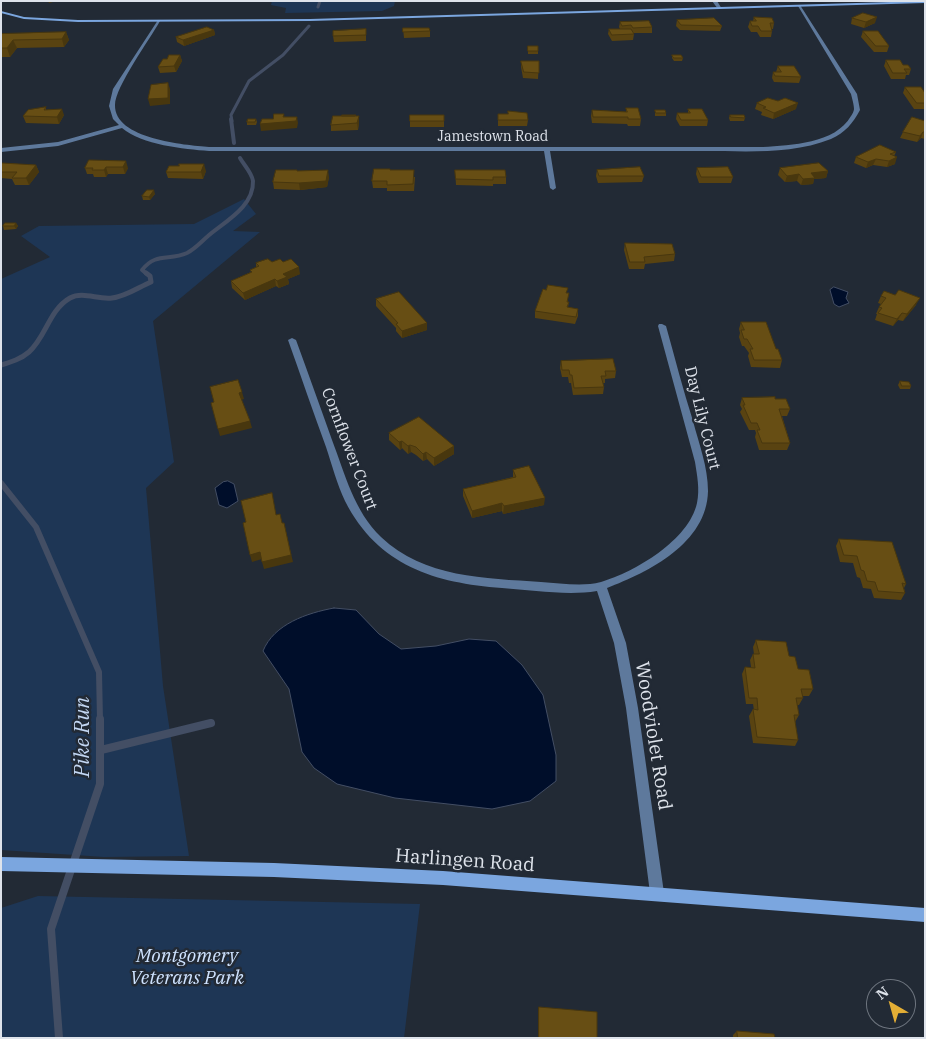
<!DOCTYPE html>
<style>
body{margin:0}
#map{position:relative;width:926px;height:1039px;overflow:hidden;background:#222a35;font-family:"IBM Plex Serif",serif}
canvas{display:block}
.frame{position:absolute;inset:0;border:2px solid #dee3eb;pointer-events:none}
.north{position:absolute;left:866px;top:979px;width:50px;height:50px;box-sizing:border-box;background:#222a35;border:1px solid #6d747e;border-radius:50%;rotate:322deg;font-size:14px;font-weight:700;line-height:20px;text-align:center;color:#dee3eb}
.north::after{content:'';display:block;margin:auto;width:18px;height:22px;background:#e3ae35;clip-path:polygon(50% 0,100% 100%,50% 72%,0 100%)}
</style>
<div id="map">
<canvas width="926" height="1039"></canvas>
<div class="frame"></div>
<div class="north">N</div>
</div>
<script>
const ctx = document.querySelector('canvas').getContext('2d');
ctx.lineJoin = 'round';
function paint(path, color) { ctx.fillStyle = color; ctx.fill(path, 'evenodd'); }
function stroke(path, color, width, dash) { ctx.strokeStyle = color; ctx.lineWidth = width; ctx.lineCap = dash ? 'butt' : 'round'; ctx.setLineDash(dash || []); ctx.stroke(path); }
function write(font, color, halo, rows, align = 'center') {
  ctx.font = font + ' "IBM Plex Serif",serif'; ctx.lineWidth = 5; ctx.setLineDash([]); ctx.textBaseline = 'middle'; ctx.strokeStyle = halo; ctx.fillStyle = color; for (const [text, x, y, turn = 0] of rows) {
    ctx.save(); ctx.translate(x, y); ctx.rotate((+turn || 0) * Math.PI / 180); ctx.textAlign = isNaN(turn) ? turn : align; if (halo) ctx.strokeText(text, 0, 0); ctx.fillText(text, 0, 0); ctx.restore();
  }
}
paint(new Path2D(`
 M272 1H395L394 6 382 11 285 13 286 8 271 5Z
 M244 199 256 214 233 231 260 232 153 321 174 462 146 488 163 686 189 856 104 857 1 850V279L50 257 21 236 39 226 194 224Z
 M38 896 420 904 404 1038H1V908Z`), '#1e3655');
const water = new Path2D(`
 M834 287 848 292 846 298 849 303 839 307 834 304 830 290Z
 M228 481 234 484 238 501 227 508 219 505 215 488 223 482Z
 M334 608 356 610 379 634 401 649 436 646 469 639 496 641 522 665 543 695 556 755V781L530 801 492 809 395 798 337 784 314 768 302 752 289 689 263 651C274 624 307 613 334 608Z`);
paint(water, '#000e2a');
stroke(water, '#434e64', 1);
stroke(new Path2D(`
 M318 7 320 1
 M232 121 231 115 249 81 283 55 309 26`), '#434e64', 3);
stroke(new Path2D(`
 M231 119 234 143
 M147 274 142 270C156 252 169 261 187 253 195 249 201 242 208 236 224 222 254 207 253 181 252 173 244 165 240 158`), '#434e64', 4);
stroke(new Path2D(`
 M1 365C11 362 21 359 29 352 46 337 49 310 70 298 83 291 98 300 112 298 125 297 139 287 151 282L150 276 146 273`), '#434e64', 5);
stroke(new Path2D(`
 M1 483 36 527 99 672 100 720`), '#434e64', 6);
stroke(new Path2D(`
 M101 750 211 723
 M59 1038 51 929 100 784V719`), '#434e64', 8);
paint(new Path2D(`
 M712 1H717L722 9H718Z
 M800 5 857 94 860 110C853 123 845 133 831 139 791 155 745 151 703 151 652 151 601 151 550 151L556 188 553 190 550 188 544 151H209C184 149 142 145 122 128L58 146 1 152V148L58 142 119 125 113 119 109 106 113 89 158 20 160 21C150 39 115 87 115 105 114 139 185 145 209 147H763C791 145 835 144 851 116 852 115 854 111 854 109 854 105 852 98 851 94L798 6Z
 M659 324H662L666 326C675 358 683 390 693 421 699 444 708 467 708 491 707 543 649 572 607 588L626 643 638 708 664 893 662 898 657 900 652 898 650 893 626 708 614 643 597 591C567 596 533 590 502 588 435 583 378 566 345 501 337 484 332 465 326 447 313 412 301 376 288 340L292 338 296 340C308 373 320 406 332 440 345 474 354 511 381 537 424 578 485 578 541 582 560 583 582 587 601 582 635 572 689 540 697 503 700 489 697 475 695 462L658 326Z`), '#5e799c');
paint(new Path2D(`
 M925 1V3L310 21 78 22 24 19 1 13V11L24 17 78 20 310 19Z
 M1 857 274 863 443 871 925 908V922L443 885 274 877 1 871Z`), '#7ba6df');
paint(new Path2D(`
 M754 17 774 23 773 29H772V31L771 37H760L757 32H751L748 27 750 21H753Z
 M852 18 875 23 864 28 851 24Z
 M677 20 722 26 720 31 680 30 676 26Z
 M620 22 652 27V33H633L634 34 633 40 612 41 608 34 609 29H620L619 27Z
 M403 28 430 31V37L404 38Z
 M366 29V41L334 42 333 36Z
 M214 30 215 35 184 46 177 42 176 37Z
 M863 31 889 46 887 52H874L861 37Z
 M66 32 69 40 64 47 17 48 10 57H1V34Z
 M528 46H538V54H528Z
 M180 55 182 61 176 72 160 73 158 67 167 59Z
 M672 55 683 58 682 61H674L672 58Z
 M886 60 903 65 911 69 909 75H906L905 79H891L884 66Z
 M521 61H539L538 79 523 78 521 67Z
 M778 66 801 77 799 83 774 82 772 78 773 72H776Z
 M905 87 925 93V109H914L903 93Z
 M757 103 796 109 773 119 761 115 762 112 755 109Z
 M46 107V110L64 115 59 124 26 123 23 116Z
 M626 108 641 119 640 126H628L627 124 592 123 591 116 592 110 626 112Z
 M688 109 708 120 707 126H680L676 119 677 113H688Z
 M655 110 666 113V116H655Z
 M498 114 528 120 527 126H498Z
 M410 115H444V127H410Z
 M730 115 745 118 744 121H730L729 118Z
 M356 116 359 123 358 130 331 131V125Z
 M256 119 257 122 256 125H247V122Z
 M925 121V139L921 138 917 142 900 138 903 132Z
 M896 152 894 156 895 164 887 167 873 165 866 168 854 163 856 157Z
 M89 160 128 168 125 174H108L106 177H94L93 174H87L85 168Z
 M1 163 36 165 39 172 29 185H15L12 179 1 178Z
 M697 168 733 177 731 183H699L696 174Z
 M780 168 828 171 826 178 814 179 813 184 801 185 797 181 785 182 778 175Z
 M455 170 506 177V184H493V186L456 185Z
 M597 170 644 176 642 182 598 183 596 176Z
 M206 171 203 179 168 178 166 172Z
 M297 171 329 177 327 187 300 190 274 189 273 182Z
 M415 177 414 191H387V188H373L372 181Z
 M155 194 150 200H143L142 196Z
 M16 223 18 226 16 229 4 230 3 226Z
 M625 243 675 254 674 261 645 264 644 269H629L624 250Z
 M272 262H283L300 274 288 279 289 284 279 288 276 286 245 300 232 288 231 281 251 272 250 270 256 267V263Z
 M567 293 568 302H569L568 307 578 309V316L575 324 535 318V311Z
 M881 296 916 305 903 321 898 320 893 326 875 320 877 314H876L879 307 881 304 878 303Z
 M376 299 427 323V330L402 338 396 331V328L376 306Z
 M741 322 776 349 782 360 780 368 751 367 748 356 749 353 744 346H742L739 337 740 333 739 329Z
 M561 361 616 371 615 378 605 379V383H603L604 387 603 394 573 395 571 383H569L568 377H562L560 368Z
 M900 381 911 386 910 389H900L898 385Z
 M742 398 775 399 790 409 787 416H782L790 443 787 450H759L755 437 756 433 755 430H749L740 412 742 409 740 405Z
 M389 433 454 446V454L434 466 427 459 423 461 416 455 411 452 408 454 402 448 400 450 389 440Z
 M513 470 544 505 503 514 502 511 472 518 463 496V489L513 477Z
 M839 539 906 584 904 588 905 593 901 600 874 598 871 589 863 588 860 578 857 577 853 563 840 562 836 546Z
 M756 640 789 656 813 689 809 696H803V698L799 705H797L799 715 795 722 798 740 795 746 753 743 749 716 753 709 754 710 753 704H746L742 674 745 667H751L750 660 753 654H754L753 647Z
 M539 1007 597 1038H538V1011Z
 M737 1031 775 1038H733V1035Z`), '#594311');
paint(new Path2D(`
 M48 1H57L49 3Z
 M877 17 875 23 864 28 866 22Z
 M214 30 215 35 184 46 183 40Z
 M66 32 69 40 64 47 62 39Z
 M13 40 17 48 10 57 7 48Z
 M180 55 182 61 176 72 174 66Z
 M168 83 170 89V104L150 106 148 99Z
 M798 103 796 109 773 119 774 113Z
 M62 109 64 115 59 124 57 117Z
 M284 114 285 120 297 117 298 123 297 128 261 131 260 124 283 117Z
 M359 116V123L358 130 357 123Z
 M923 132 921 138 917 142 920 136Z
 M897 157 895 164 887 167 889 161Z
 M876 159 873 165 866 168 868 162Z
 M126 161 128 168 125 174 123 167Z
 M204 164 206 171 203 179 201 172Z
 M36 165 39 172 29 185 26 178Z
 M106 167 108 174 106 177 104 170Z
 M328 170 329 177 327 187 300 190 299 183Z
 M828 171 826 178 814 179 813 184 801 185 803 179 811 173Z
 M799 174 797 181 785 182 787 176Z
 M154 190 155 194 150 200 149 197Z
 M16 223 18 226 16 229 14 226Z
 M299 267 300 274 288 279 289 284 279 288 277 281 283 274Z
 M275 279 276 286 245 300 243 293Z
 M920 298 916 305 903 321 907 314Z
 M902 313 898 320 893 326 897 319Z
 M427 323V330L402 338V331Z
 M242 392 244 399 241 400 239 393Z
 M250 421 252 428 220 436 218 429Z
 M402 441V448L400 450 399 442Z
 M410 445 411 452 408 454V446Z
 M454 446V454L434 466V458Z
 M426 452 427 459 423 461V454Z
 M545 498 544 505 503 514 504 506Z
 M502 503V511L472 518V511Z
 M284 523 293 562 264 569 262 562Z
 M260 552 262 559 252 562 250 555Z`), '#48370e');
const building = new Path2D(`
 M863 13 877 17 866 22 852 18Z
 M754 17 772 18 774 23H770L772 31H761L758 26H752L750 21H756Z
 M714 18 722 26 681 25 677 20Z
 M649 21 652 27 633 28 631 25 622 26 620 22Z
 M207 27 214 30 183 40 176 37Z
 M403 28H429L430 31 403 32Z
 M366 29V35L333 36V31Z
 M609 29H631L634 34 612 35Z
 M863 31H878L889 46H876Z
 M66 32 62 39 13 40 7 48H1V34Z
 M528 46H538V51H528Z
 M169 55H180L174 66 158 67 163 59H167Z
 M672 55H681L683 58H674Z
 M886 60H900L903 65H908L911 69H904L907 73H893Z
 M521 61H539V73L524 72Z
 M778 66H794L801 77 775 76 773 72H781Z
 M168 83V98L148 99 151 85Z
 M905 87H921L925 93V103H917Z
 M768 98 778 101 785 98 798 103 774 113 763 108 766 107 757 103Z
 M46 107 44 110 62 109 57 117 23 116 28 110Z
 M626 108H638L641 119H628V117H593L592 110 627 112Z
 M688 109H702L708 120H681L677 113H690Z
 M655 110H665L666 113H656Z
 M508 111 527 113 528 120H498V114H508Z
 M274 114H284L283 117H297L296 121 260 124 262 119H273Z
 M342 115H356L355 116H342Z
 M410 115H444V121H410Z
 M730 115H744L745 118 731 117Z
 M333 116H359L357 123 331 125Z
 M912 117 925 121V132H923L920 136 903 132Z
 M248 119H256L255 122H247Z
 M880 145 896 152 890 154 897 157 889 161 876 159 868 162 856 157Z
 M89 160 126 161 123 167H106L104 170H92L93 168H85Z
 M1 163H2L36 165 26 178H12L17 172H1Z
 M819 163 828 171 811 173 815 178 803 179 799 174 787 176 780 168Z
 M179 164H204L201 172H166L169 166H179Z
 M640 167 644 176H599L597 170Z
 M728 167 733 177H701L697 168Z
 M374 169H390V170H414L413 184 387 185V181H372Z
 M276 170H297V171L328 170 326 181 299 183 273 182Z
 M455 170H505L506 177H493V180L456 179Z
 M147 190H154L149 197 142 196Z
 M5 223H16L14 226H3Z
 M625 243 672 244 675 254 644 257 645 262H630Z
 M268 259 272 262 280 259 283 262 291 259 299 267 283 274 287 277 277 281 275 279 243 293 231 281 252 272 250 270 259 266 256 263Z
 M548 285 568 288 566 293H569L567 302H569L567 307 578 309 576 317 535 311 543 289 546 290Z
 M899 290 920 298 907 314 902 313 897 319 878 313 882 308 879 307 886 298 881 296 884 291 895 295Z
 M399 292 427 323 402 331 396 324 398 323 376 299Z
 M741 322H766L776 349H778L782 360H754L750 349H753L747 339H744L741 330H744Z
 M613 359 616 371H605L606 376H601L604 387 574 388 572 375H570L569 370H562L561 361Z
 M238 380 242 392 239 393 250 421 218 429 211 403 214 402 210 387Z
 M900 381 909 382 911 386H902Z
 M775 397V399H786L790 409H779L790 443H762L757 430H760L757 423H751L743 405H745L742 398Z
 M419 417 454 446 434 458 426 452 423 454 416 447 410 445 408 446 402 441 399 442 389 433Z
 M529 466 545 498 504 506 502 503 472 511 463 489 516 477 513 470Z
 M272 493 276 515 280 514 282 523H284L291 555 262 562 260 552 250 555 243 523 246 522 241 501Z
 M839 539 892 542 906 584 902 583 905 593 878 591 875 582 867 581 864 571 861 570 857 556 844 555Z
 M756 640 786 642 789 656 795 657 798 669 809 670 813 689H801L803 698H796L799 715H794L798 740 757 737 753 709 758 710 757 698H749L745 667 755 668 753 654H759Z
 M539 1007 597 1012V1038H539Z
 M737 1031 774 1034 775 1038H738Z`);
paint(building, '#674e14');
stroke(building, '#48370e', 1);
write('14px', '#dee3eb', '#222a35', [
 ["Jamestown Road",493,137]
]);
write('16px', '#dee3eb', '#222a35', [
 ["Day Lily Court",702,418,76],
 ["Cornflower Court",349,449,69]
]);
write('19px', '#dee3eb', '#222a35', [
 ["Woodviolet Road",653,736,81],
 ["Harlingen Road",465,861,4]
]);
write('italic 19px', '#cfe3ff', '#222a35', [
 ["Montgomery",187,957],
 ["Veterans Park",187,979]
]);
write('italic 21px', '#c3d7f3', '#222a35', [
 ["Pike Run",83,737,-90]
]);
</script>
